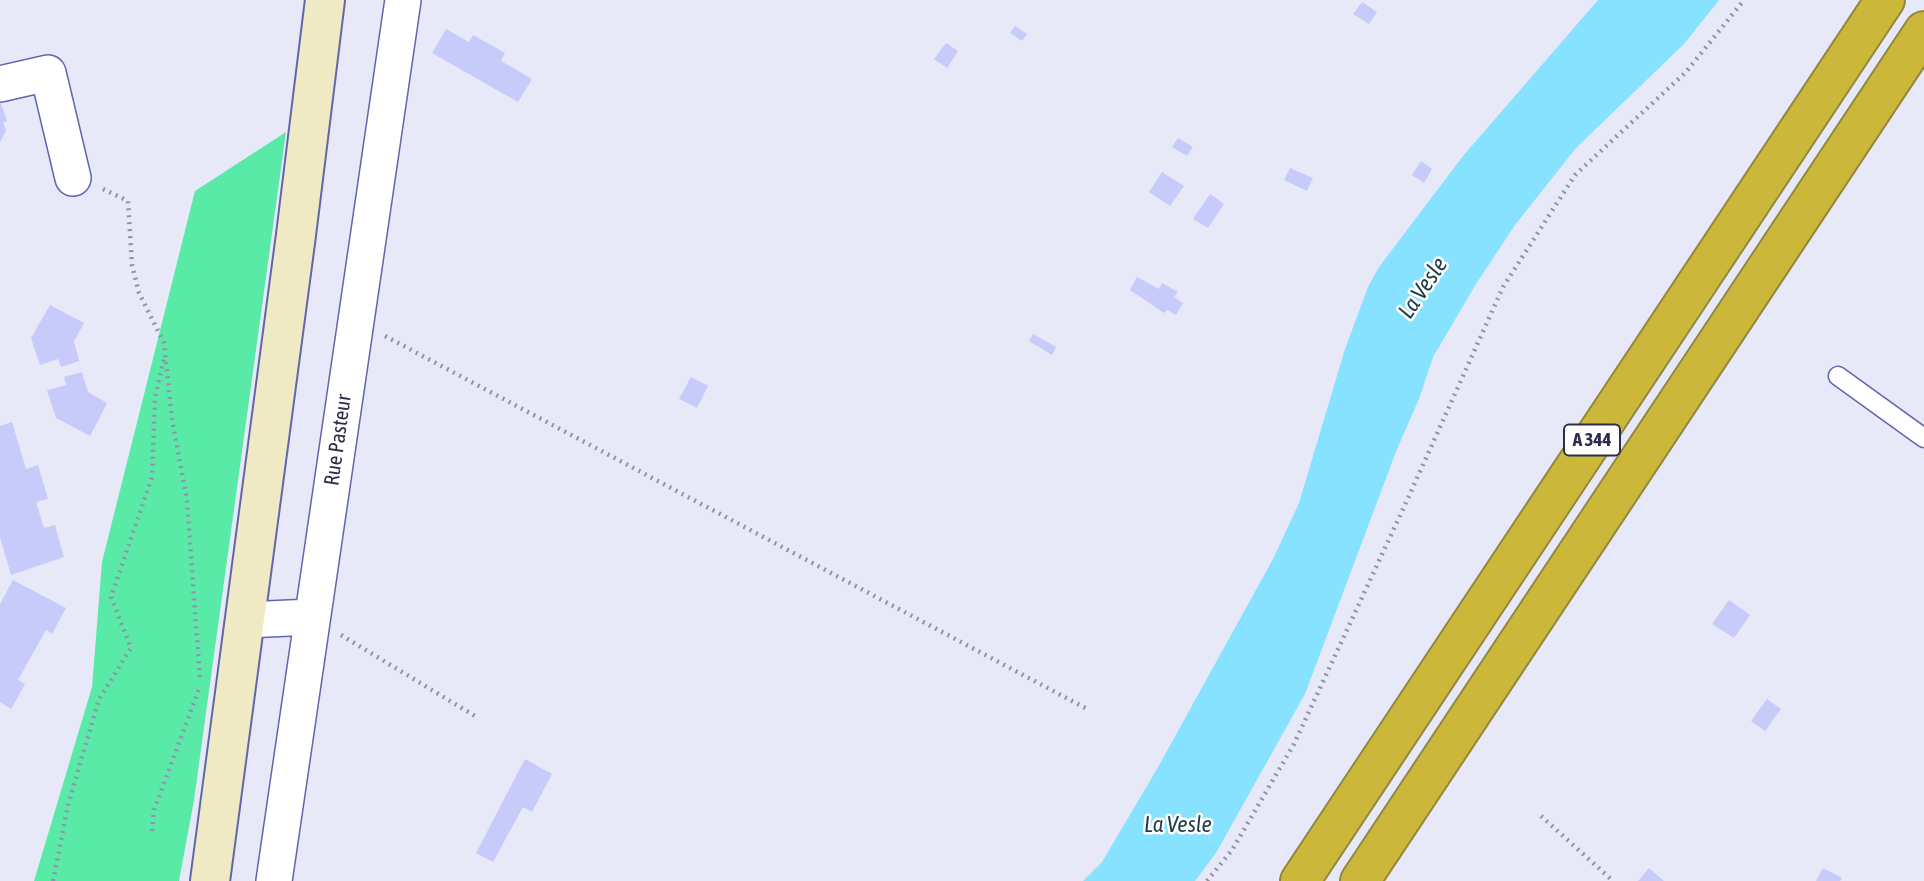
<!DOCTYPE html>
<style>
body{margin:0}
canvas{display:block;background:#e7e9f9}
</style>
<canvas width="1924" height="881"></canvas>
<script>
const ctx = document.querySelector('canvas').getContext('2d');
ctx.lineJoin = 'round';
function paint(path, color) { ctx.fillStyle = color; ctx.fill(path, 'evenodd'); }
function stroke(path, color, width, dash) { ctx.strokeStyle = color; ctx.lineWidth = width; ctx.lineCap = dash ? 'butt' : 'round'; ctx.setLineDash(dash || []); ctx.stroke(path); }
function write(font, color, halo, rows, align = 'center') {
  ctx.font = font + ' "Asap Condensed",sans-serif'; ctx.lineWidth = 5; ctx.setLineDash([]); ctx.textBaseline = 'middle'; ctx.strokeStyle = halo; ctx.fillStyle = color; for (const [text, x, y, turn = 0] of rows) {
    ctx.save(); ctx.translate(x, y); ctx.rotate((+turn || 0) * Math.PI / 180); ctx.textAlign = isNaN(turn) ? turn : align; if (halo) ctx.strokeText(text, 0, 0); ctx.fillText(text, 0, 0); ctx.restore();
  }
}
paint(new Path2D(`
 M286 132 194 800 179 881H34L92 687 102 562 195 191Z`), '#5aeaa8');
paint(new Path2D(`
 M1598 0H1719L1684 44 1576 148 1515 225 1476 284 1433 357 1419 399 1397 449 1305 694 1216 853 1195 881H1083L1102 862 1157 769 1273 559 1299 503 1345 349 1368 287 1379 267 1463 156Z`), '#86e2ff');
paint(new Path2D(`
 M1362 2 1377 12 1369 24 1353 14Z
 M1015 26 1027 34 1022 41 1010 33Z
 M446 29 469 42 473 35 505 53 501 61 532 79 518 102 432 53Z
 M946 43 958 51 947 68 934 59Z
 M0 101 7 121 3 122 6 131 0 142Z
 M1178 138 1193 147 1187 156 1172 147Z
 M1421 161 1432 169 1424 183 1412 175Z
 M1290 168 1313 178 1307 191 1284 180Z
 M1162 172 1184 186 1170 206 1149 192Z
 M1210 194 1224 204 1208 228 1193 219Z
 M1137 277 1159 289 1162 283 1178 292 1174 297 1183 303 1176 315 1167 310 1164 313 1130 290Z
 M50 305 84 323 74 341 79 361 61 367 58 359 40 365 31 338Z
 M1033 334 1056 347 1052 355 1029 341Z
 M82 372 88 392 107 403 90 436 56 418 47 390 66 385 64 377Z
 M691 377 708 386 697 408 679 399Z
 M12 422 26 469 38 465 48 499 36 502 44 528 55 525 64 557 11 575 0 537V426Z
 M13 580 66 608 52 634 46 630 18 680 25 684 11 709 0 702V604Z
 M1729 600 1750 615 1734 638 1712 624Z
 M1767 699 1781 709 1765 731 1751 721Z
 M525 759 552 774 532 812 523 807 493 862 476 853Z
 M1649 868 1664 881H1638Z
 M1823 868 1842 878 1840 881H1816Z`), '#c6cbf9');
const lane = new Path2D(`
 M1838 376 1924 438`);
const street = new Path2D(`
 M0 84 48 73 73 178
 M245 620 312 617
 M274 881 403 0`);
const secondary = new Path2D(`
 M210 881 296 235 325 0`);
const highway = new Path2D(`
 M1300 881 1885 0
 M1360 881 1924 31`);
stroke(lane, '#6265ac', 21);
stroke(street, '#6265ac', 38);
stroke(secondary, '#6265ac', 42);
stroke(highway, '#93873f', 42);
stroke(new Path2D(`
 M103 189 128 201 132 265 139 293 164 343 172 419 187 500 200 680
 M385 336 1089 710
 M341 635 475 716
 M1541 816 1613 881
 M152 831 154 810 199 689
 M53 881 68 805 99 699 131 648 111 597 152 477 155 398 164 359
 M1207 881 1232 850 1294 744 1404 507 1503 287 1575 175 1686 72 1744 0`), '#9193aa', 4.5, [2, 5]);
stroke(lane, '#fff', 18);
stroke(street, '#fff', 35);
stroke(secondary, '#efe9c4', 38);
stroke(highway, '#cbb739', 38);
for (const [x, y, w] of [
 [1592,440,56]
]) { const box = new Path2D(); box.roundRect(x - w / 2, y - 15.5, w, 31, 5); ctx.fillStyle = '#fff'; ctx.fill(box); stroke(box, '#2b2d4b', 2); }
write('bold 19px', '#2b2d4b', null, [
 ["A 344",1592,440]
]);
write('21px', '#2b2d4b', '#fff', [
 ["Rue Pasteur",338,440,-82]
]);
write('italic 23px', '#1f3c45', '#fff', [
 ["La Vesle",1423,288,-56],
 ["La Vesle",1178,825]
]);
</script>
